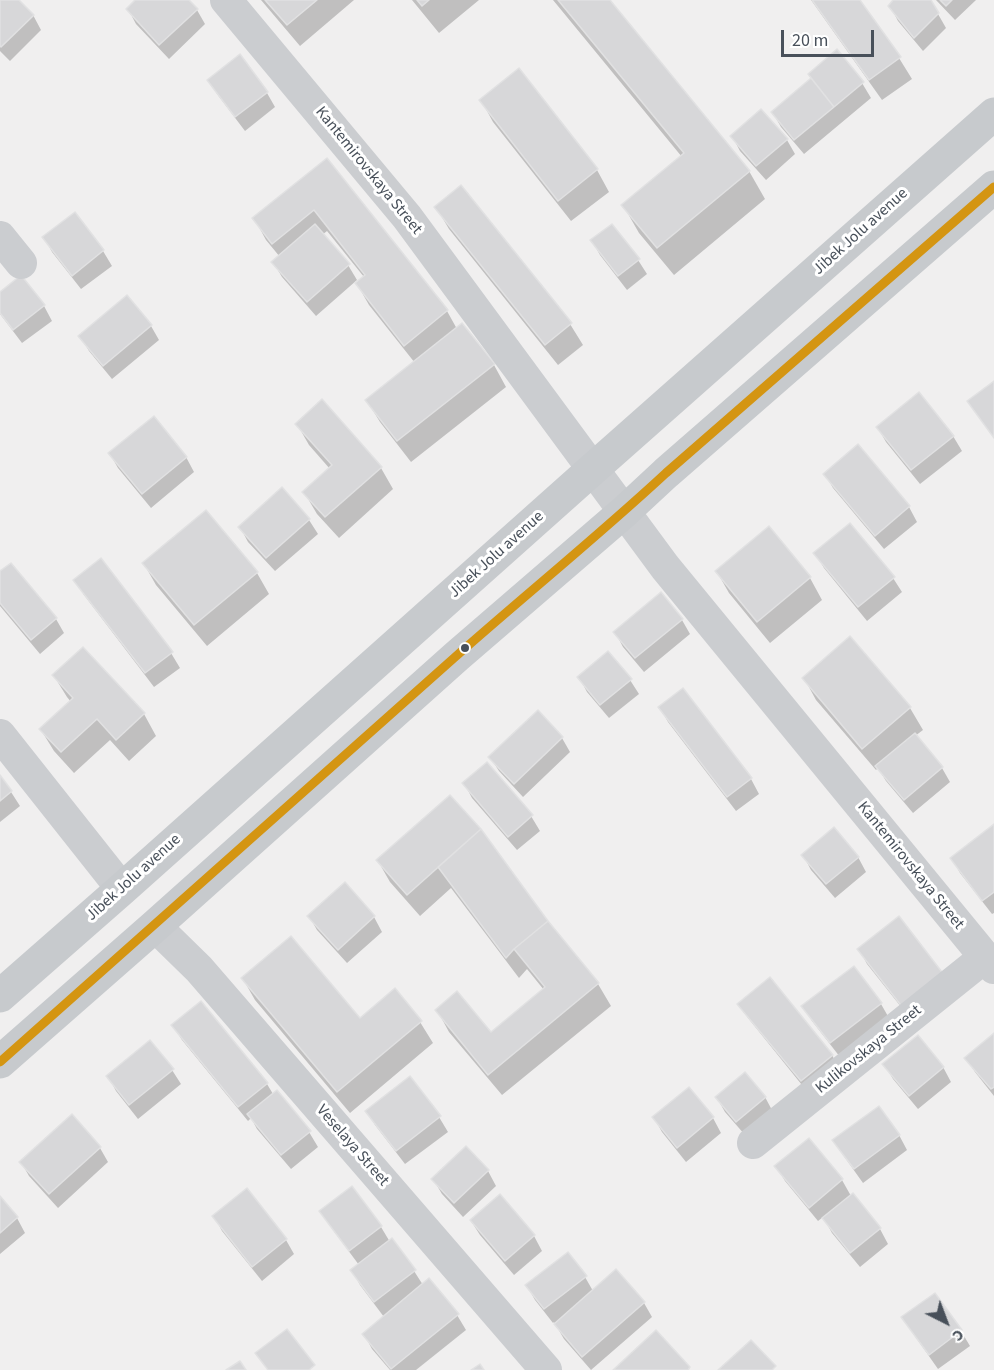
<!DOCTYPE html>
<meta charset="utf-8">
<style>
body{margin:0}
#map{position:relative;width:994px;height:1370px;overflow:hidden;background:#f0efef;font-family:"Source Sans 3",sans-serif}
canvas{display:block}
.north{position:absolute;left:916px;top:1292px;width:60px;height:60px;-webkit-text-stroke:4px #fff;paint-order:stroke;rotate:138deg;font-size:16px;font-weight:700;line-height:24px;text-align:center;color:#48505a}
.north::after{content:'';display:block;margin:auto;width:21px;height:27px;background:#48505a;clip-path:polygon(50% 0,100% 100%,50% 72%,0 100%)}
.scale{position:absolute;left:781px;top:30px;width:93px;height:27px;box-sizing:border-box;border:3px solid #48505a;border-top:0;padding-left:8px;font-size:18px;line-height:21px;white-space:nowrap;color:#48505a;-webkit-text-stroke:4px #fff;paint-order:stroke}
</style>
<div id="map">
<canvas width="994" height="1370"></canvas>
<div class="north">С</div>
<div class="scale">20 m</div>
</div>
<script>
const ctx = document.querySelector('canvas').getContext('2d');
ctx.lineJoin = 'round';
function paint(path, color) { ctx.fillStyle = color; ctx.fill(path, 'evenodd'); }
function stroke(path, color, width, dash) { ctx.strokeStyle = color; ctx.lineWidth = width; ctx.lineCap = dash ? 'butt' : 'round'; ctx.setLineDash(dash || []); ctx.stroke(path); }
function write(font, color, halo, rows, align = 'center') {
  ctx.font = font + ' "Source Sans 3",sans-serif'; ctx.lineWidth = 6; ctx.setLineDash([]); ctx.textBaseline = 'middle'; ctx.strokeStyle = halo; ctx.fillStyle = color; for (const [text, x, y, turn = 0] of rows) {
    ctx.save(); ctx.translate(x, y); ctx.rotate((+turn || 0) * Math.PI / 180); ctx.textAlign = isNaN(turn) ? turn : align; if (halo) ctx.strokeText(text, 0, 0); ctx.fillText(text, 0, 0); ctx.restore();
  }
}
paint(new Path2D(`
 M0 0H17L33 15 41 30 10 61 0 51Z
 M137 0H187L197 10 205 24 169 59 136 24 128 9Z
 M261 0H354L300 46Z
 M412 0H479L439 33Z
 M553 0H608L749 171 765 199 674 275 639 233 623 205 682 157Z
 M811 0H858L899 58 912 79 882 100Z
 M895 0H930L946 28 923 51 898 21 890 6Z
 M936 0H976L955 20Z
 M518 71 597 170 609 192 571 221 493 122 481 100Z
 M813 79 862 83 871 98 804 154 781 127 773 113Z
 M209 80 267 93 275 107 245 131 217 94Z
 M732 136 787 140 795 154 766 180 740 151Z
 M326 160 447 311 457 329 462 325 494 365 506 387 411 462 380 422 367 401 415 363 369 305 357 284 364 277 327 231 322 235 348 265 357 280 316 316 282 277 273 262 280 257 266 240 254 218Z
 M436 207 570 324 583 345 558 365 449 229Z
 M75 214 103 251 112 266 81 289 52 252 44 237Z
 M592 241 638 260 647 274 627 290 600 255Z
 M21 277 44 306 52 321 22 343 0 314V293Z
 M151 326 159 340 112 379 89 351 80 336Z
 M297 424 381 468 393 489 339 538 317 514 304 492 330 469 309 445Z
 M878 428 953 436 962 451 920 484 886 442Z
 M110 454 186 457 194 472 151 508 118 468Z
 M825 474 909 507 917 522 884 549 833 488Z
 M309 520 318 534 275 571 248 542 240 527Z
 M769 528 810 578 822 600 770 643 729 593 717 572Z
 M815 553 893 578 902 592 867 621 824 568Z
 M101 561 171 653 180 668 154 687 84 595 75 580Z
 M144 564 257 573 269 594 207 646 156 585Z
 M11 565 56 619 64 633 40 654 0 606V573Z
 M682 620 690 634 644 672 623 647 615 632Z
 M850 638 910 708 923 730 915 736 942 768 950 782 913 813 886 781 878 768 876 770 816 700 804 678Z
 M83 649 144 714 156 736 129 761 110 740 74 773 54 751 41 730 71 702 67 697 54 676Z
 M579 677 630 680 639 694 609 718 587 692Z
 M683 690 751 779 759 794 736 811 668 722 660 708Z
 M538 712 562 738 570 752 523 797 499 771 490 757Z
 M0 777 11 792 20 806 0 822Z
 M464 783 531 816 540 831 517 850 472 798Z
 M450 797 547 922 598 984 611 1006 502 1095 449 1032 437 1010 491 1034 544 990 527 969 519 978 451 888 420 916 390 882 378 861Z
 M994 826V913L992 914 960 873 952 858Z
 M803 855 858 857 866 872 835 898 811 870Z
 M345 884 374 917 382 932 347 963 317 930 309 916Z
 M859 949 944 976 913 1022 867 964Z
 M243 979 360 1020 420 1022 433 1043 350 1113 255 1000Z
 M739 1004 832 1055 840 1070 810 1095 748 1018Z
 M881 1004 889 1018 840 1057 812 1021 803 1007Z
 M173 1026 267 1084 273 1094 309 1132 318 1147 291 1169 257 1129 251 1118 248 1121 182 1040Z
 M994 1035V1096L975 1072 966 1058Z
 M884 1064 943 1067 951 1082 918 1109 893 1079Z
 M172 1070 181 1084 138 1119 116 1091 108 1076Z
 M688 1089 713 1118 721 1133 686 1162 662 1132 654 1118Z
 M765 1097 773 1112 745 1135 725 1112 717 1098Z
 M367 1111 439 1117 448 1132 405 1164 375 1125Z
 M899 1135 907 1150 863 1183 843 1155 834 1141Z
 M809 1140 842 1180 851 1196 853 1195 880 1229 888 1244 860 1267 832 1233 823 1217 818 1221 785 1181 776 1166Z
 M100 1148 108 1162 58 1208 29 1176 21 1162Z
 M488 1171 496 1186 463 1217 442 1194 433 1179Z
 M352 1188 381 1227 390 1242 414 1271 423 1285 457 1315 466 1330 416 1370H390L372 1349 364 1334 384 1317 360 1285 352 1270 359 1265 330 1226 321 1212Z
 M247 1190 286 1240 294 1254 262 1281 222 1231 214 1216Z
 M500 1196 534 1236 542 1251 514 1275 480 1235 471 1221Z
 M0 1198 17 1218 25 1233 0 1254Z
 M585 1277 593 1291 644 1303 652 1317 591 1370 564 1339 554 1322 553 1323 535 1300 527 1286Z
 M935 1295 961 1331 970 1346 938 1369 912 1332 903 1318Z`), '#0003');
const building = new Path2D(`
 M0 0H19L34 15 1 47 0 46Z
 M135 0H189L198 9 159 45 126 9Z
 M265 0H317L287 25Z
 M417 0H429L422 6Z
 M558 0H610L750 171 657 248 621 205 684 153Z
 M812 0H860L901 57 869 80Z
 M893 0H931L939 13 914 38 888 6Z
 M940 0H952L946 6Z
 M837 49 864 82 834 107 808 74Z
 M240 54 268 92 235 117 207 80Z
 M519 68 598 169 558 201 479 100Z
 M811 78 834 107 794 140 771 112Z
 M761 109 788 139 756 166 730 136Z
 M327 158 448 310 404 346 355 283 365 275 314 210 272 244 252 218Z
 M461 185 572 323 545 345 434 207Z
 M75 212 104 250 72 276 42 237Z
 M315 224 350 264 307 302 271 262Z
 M612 224 640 259 618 276 590 240Z
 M21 275 45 305 13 330 0 313V292Z
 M127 295 152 325 103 366 78 336Z
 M462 323 495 364 397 441 365 400Z
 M994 381V438L967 401Z
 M919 392 954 436 911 470 876 427Z
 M322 399 382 467 325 517 302 492 332 465 295 424Z
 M154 416 187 457 142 494 108 453Z
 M858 444 910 506 875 536 823 474Z
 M282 487 310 519 266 558 238 527Z
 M206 510 258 572 194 625 142 563Z
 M850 523 895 577 858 607 813 553Z
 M769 526 811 577 757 622 715 571Z
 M101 558 173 652 145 673 73 580Z
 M11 563 57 618 31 640 0 603V571Z
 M661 592 683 619 635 658 613 632Z
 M850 636 911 707 862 749 802 678Z
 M83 647 145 713 116 740 97 719 61 752 39 729 73 698 52 675Z
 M608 651 632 679 600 705 577 677Z
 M683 688 752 778 727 797 658 707Z
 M538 710 563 737 514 784 488 757Z
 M915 733 943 767 904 800 875 766Z
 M487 762 533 815 508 837 462 783Z
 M0 775 12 791 0 801Z
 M450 795 481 829 407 895 376 860Z
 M994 824V892L982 901 950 858Z
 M834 827 859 857 826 884 801 855Z
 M481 829 548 921 514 949 506 958 438 867Z
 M345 882 375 916 338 950 307 916Z
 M899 916 945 976 903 1008 857 949Z
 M548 921 599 983 488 1075 435 1010 457 991 491 1032 545 987 514 949Z
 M291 936 360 1018 395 988 422 1021 337 1092 241 978Z
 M854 966 882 1003 830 1043 801 1006Z
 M770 977 833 1055 801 1081 737 1004Z
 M201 1001 268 1083 238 1107 171 1025Z
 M994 1033V1087L991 1089 964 1058Z
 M918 1035 944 1067 909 1096 882 1064Z
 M150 1040 174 1069 129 1105 106 1076Z
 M745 1072 766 1097 736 1122 715 1097Z
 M410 1076 441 1116 396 1151 365 1111Z
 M689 1087 714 1117 677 1148 652 1117Z
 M277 1090 311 1131 281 1155 247 1114Z
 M879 1106 900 1135 854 1169 832 1140Z
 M72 1114 101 1147 49 1194 19 1162Z
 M809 1138 843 1179 809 1208 774 1166Z
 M466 1146 489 1170 454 1203 431 1179Z
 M352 1186 382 1226 349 1251 319 1211Z
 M247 1188 287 1239 252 1267 212 1216Z
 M853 1193 881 1228 850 1253 822 1218Z
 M500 1194 535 1235 505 1261 470 1220Z
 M0 1196 18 1217 0 1233Z
 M392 1238 416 1270 374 1302 350 1270Z
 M568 1252 587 1276 544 1309 525 1285Z
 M616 1269 645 1302 582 1357 554 1324Z
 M429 1278 459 1314 391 1369 362 1334Z
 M935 1293 962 1330 929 1355 901 1317Z
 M287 1329 315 1365 309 1370H268L255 1353Z
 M656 1330 690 1367 688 1370H613Z
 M751 1340 776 1366 772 1370H718Z
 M240 1361 246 1370H226Z
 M480 1364 484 1370H471Z`);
paint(building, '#d7d7d9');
stroke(building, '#e1e1e2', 1.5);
stroke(new Path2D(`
 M226 0 407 217 665 567 994 968
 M0 237 21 263
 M0 735 122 889
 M155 926 199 969 546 1370
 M753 1143 985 957`), '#cbcdd0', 32);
stroke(new Path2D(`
 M0 996 122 889 594 468 994 114
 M0 1062 155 926 457 656 624 512 666 473 994 187`), '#c7cacd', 33);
stroke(new Path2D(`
 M0 1062C152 928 303 793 454 658 524 596 597 537 666 473L994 187`), '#d49512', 9);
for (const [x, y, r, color] of [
 [465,648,5,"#48505a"]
]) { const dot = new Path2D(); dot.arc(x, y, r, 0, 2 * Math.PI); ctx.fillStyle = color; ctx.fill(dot); stroke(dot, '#fff', 2); }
write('16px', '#48505a', '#fff', [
 ["Kantemirovskaya Street",368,171,51],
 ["Jibek Jolu avenue",861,232,-42],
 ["Jibek Jolu avenue",497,555,-42],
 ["Kantemirovskaya Street",910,866,51],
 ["Jibek Jolu avenue",134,878,-42],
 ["Kulikovskaya Street",869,1050,-39],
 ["Veselaya Street",352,1146,49]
]);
</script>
